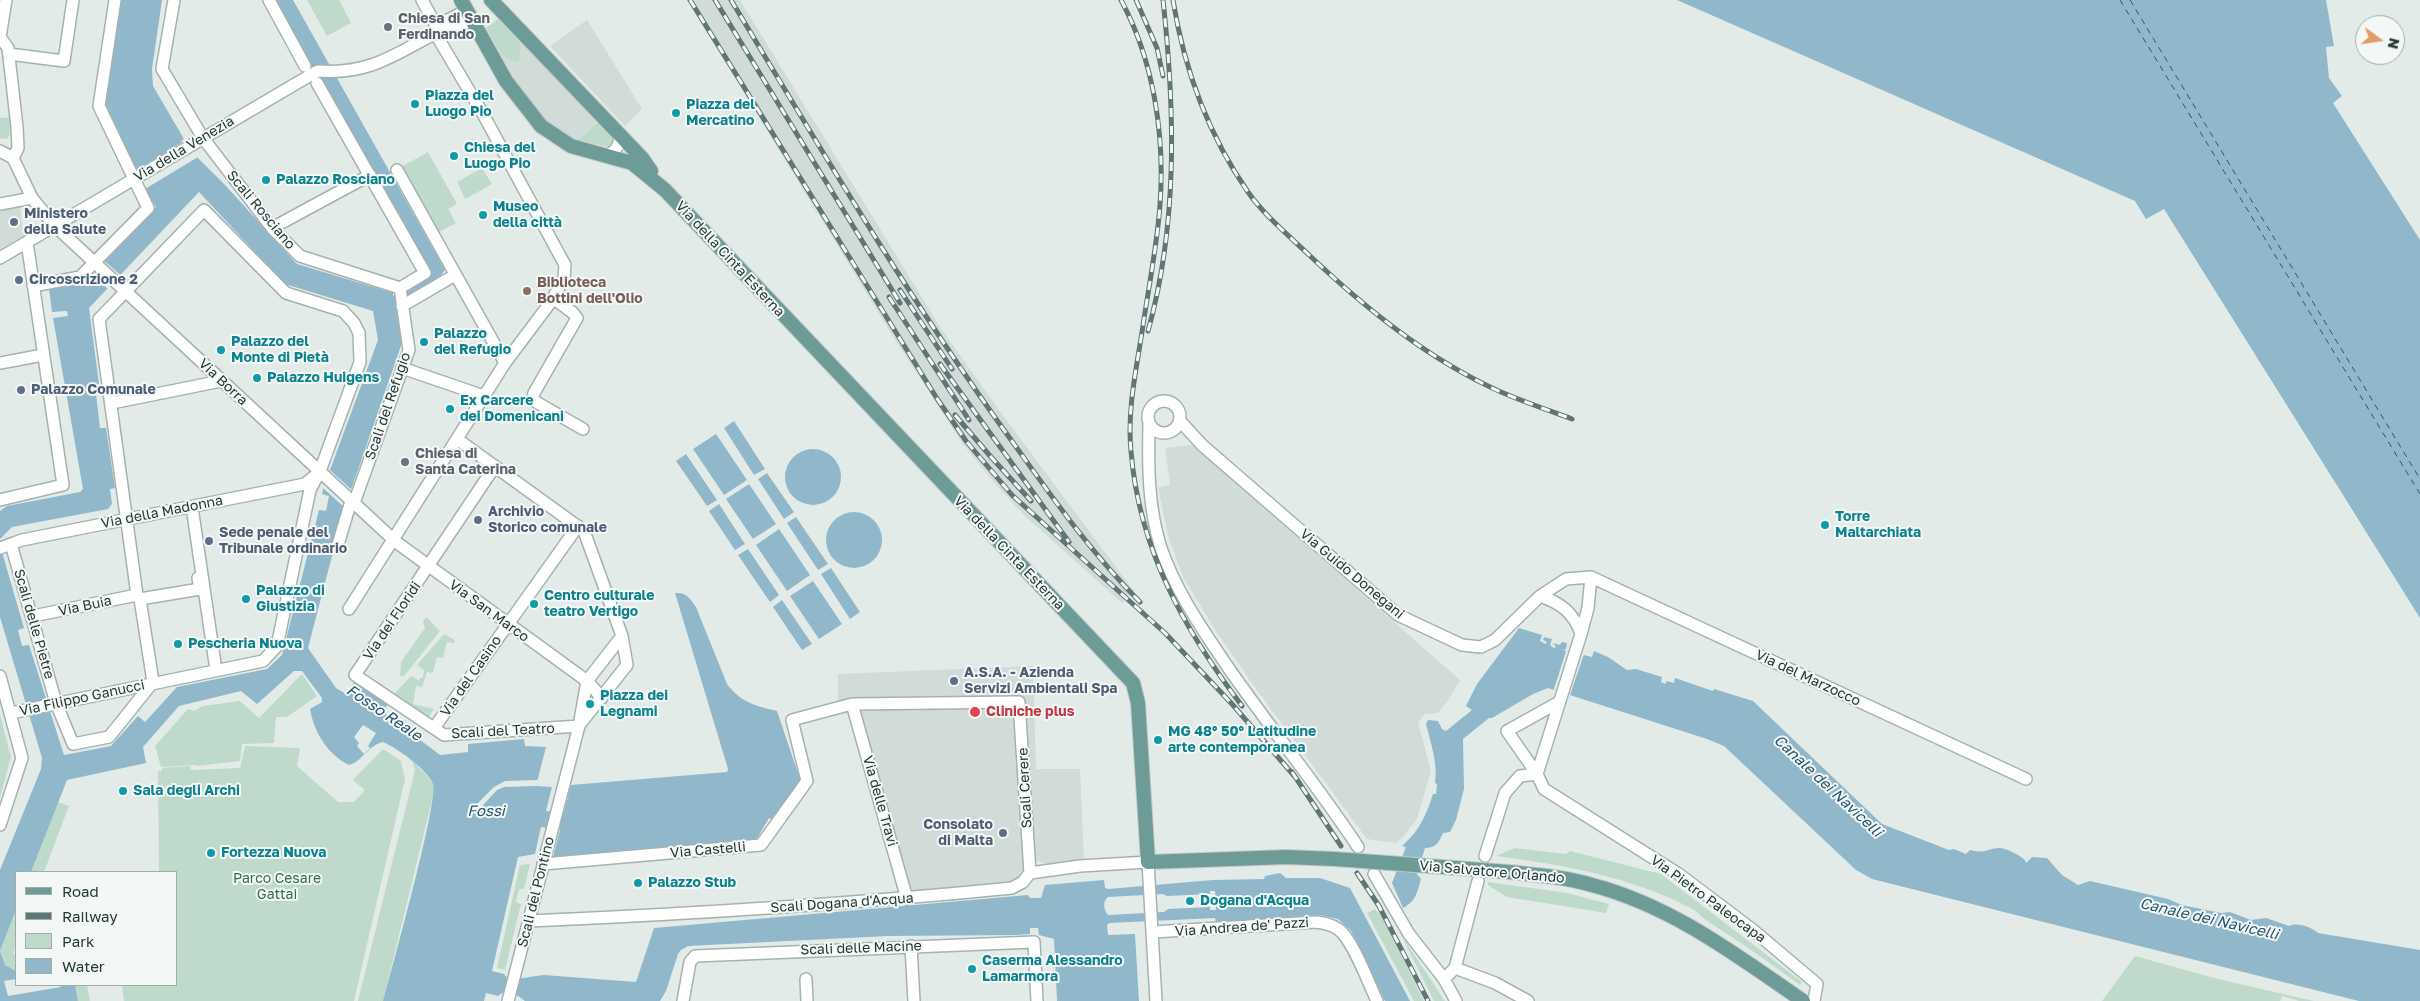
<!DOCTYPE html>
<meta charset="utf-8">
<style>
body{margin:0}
#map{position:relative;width:2420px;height:1001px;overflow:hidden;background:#e3ebe9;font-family:"Golos Text",sans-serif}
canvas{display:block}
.legend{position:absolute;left:15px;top:871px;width:162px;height:115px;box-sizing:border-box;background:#f3f8f6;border:1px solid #a1acaa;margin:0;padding:6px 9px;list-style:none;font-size:15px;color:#253a38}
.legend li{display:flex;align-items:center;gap:10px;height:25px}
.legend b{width:25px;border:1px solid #a1acaa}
.north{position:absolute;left:2355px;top:15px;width:50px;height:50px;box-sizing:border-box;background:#f3f8f6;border:1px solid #a1acaa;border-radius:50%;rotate:104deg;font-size:14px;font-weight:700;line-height:20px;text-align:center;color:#253a38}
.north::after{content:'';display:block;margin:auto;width:18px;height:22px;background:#e29c6a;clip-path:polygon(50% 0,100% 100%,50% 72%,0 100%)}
</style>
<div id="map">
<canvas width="2420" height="1001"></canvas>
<ul class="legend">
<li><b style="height:6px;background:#6d9b97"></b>Road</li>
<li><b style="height:6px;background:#5f7674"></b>Railway</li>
<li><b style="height:14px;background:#bfdaca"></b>Park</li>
<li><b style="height:14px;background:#91b8ca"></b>Water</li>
</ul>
<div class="north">N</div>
</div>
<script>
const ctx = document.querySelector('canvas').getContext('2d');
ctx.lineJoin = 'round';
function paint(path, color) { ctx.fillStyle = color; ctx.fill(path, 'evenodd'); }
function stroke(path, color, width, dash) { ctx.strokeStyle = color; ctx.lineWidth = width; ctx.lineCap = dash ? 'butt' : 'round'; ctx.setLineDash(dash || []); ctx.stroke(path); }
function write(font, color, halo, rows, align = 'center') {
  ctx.font = font + ' "Golos Text",sans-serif'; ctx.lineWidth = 4; ctx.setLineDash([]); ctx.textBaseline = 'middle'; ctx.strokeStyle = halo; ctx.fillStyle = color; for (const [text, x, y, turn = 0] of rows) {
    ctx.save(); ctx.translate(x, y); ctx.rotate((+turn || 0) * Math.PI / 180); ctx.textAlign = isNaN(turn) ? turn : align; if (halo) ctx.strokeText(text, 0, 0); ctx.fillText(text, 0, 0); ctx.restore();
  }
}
paint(new Path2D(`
 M687 0H740L940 327 996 406 1134 591 1122 603 1026 517 997 486 963 444 897 343Z
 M587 20 642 109 625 126 550 46Z
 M517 36 598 120 577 141 558 131 546 121 529 105 513 77 499 52Z
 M19 202 24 236 0 251V206Z
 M1193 445 1460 680 1447 702 1438 713 1425 714 1418 722 1431 771 1417 819 1403 837 1395 843 1367 839 1251 682 1216 631 1183 577 1168 536 1158 487 1170 485 1165 448Z
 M1033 666 1036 769H1080L1084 861 1048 864 1033 860 1017 881 905 892 855 707 932 698 838 700V674Z`), '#d1dbd8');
paint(new Path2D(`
 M307 0H339L351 23 327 36Z
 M498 19 520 42 519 61C501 62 494 41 486 28Z
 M11 117 12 132 7 139 0 138V118Z
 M597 122 613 139 609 147 578 140Z
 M428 152 457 204 448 209 456 223 437 233 401 167Z
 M482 168 492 184 465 199 457 182Z
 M426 617 440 631 404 676H400L401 662 425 628 423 621Z
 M444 634 455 640 454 643 447 642 443 658 437 657 433 673 427 672 422 687 416 686 413 704 434 709 427 720 392 696 411 676 418 680 423 677 424 670 417 665Z
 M302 674 317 696 287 717H276L274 743 242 744 240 761 197 766 196 765 161 767 155 746 188 709 194 711 203 706 240 701 259 718Z
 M0 715 11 757 0 798Z
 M245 746 300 748 297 766 338 802H354L365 790 353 780 383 749 401 761 405 779 354 1001H124L122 985H176V872H159L158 771H162V768L190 766 191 770 240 768Z
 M412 760 429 778 433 784 434 792 383 1001H358L415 770Z
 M58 802 69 806 44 872H31Z
 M1515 848 1566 854 1570 851 1661 874 1802 982 1800 985C1770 963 1740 942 1709 922 1703 919 1699 913 1694 910 1633 877 1564 865 1496 856Z
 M530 864 524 889H519L516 902 521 904 505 970 497 968 520 865Z
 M1488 882 1567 893 1609 904 1606 913 1507 897 1488 885Z
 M1375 909 1382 917 1424 1001H1414L1367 913Z
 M16 910V945L13 954 16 955V971L5 965 0 951Z
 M1401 935 1445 1001H1434Z
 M2135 956 2218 979 2314 1001H2299L2282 996 2280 1001H2102Z
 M75 985H87L90 1001H78Z`), '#bfdaca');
paint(new Path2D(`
 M120 0H162L152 69 153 86 184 139 181 141 226 186 297 264 393 293V296L425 280 426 275 275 0H293L445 270 433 285 396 308 402 343 344 510 308 648 336 688 346 694 355 681 388 704 383 712 440 755 468 752V744L524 739 525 746 546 747 536 786 552 787 546 811 564 812 571 785 727 772 728 769 675 593C686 592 690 598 696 607L727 684C740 702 756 706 777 711L801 782 773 821 769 818 755 842 553 857 560 830 541 827 535 854 518 857 492 971 504 974 507 978C521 980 531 976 544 975L636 982 654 928 1028 895 1030 898H1041L1045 885 1104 880 1105 888 1108 889 1213 880 1264 879 1265 876 1280 873 1286 878H1320L1350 888 1410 1001H1385L1351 931 1338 919 1320 915 1216 922 1215 918 1109 923 1107 925 1108 935 1135 934 1139 1001H1057L1054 939 1039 935 1038 928H1030V934L1017 935 888 936 688 946 681 950 678 954 666 991 660 1001H525L518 996 504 992 498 996 486 993 484 1001H383C391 972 439 799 433 784 427 769 397 748 383 742 368 745 362 762 349 765 327 754 314 732 310 709L322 702V698L302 671H294L257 704 241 691 179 706 143 747 146 763 67 780 31 872H16V910L0 951 5 965 16 971V985H75L78 1001H0V870L41 769 42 758 0 617V545L24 628 18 630 22 646 29 645 64 755 111 746 138 716 145 722 177 687 267 669 282 655 319 510 326 511 329 496 322 494 323 489 378 340 373 311 285 284 199 192 89 308 99 384 95 386 100 428H106L115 488 110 489 112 504 108 509 12 527 0 539V511L7 506 80 492 83 489 53 318 68 316 67 311 52 312 49 288 84 282 156 207 138 177 106 104ZM1210 891H1215L1216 910H1210V907L1168 909 1164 912 1108 915C1104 910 1102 902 1108 897L1163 894 1167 896 1210 894Z
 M1677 0H2326L2334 46 2326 47 2329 78 2342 96 2333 103 2420 240V618L2164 209 2146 219 2135 201Z
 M734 421 765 469 754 475 724 428Z
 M716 434 747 480 724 495 693 449Z
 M785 477a28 28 0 1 1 56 0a28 28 0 1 1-56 0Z
 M686 454 717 500 707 506 676 461Z
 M767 473 794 512 784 519 758 479Z
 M749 484 776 524 753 539 726 499Z
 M719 504 745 544 735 550 709 511Z
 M826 540a28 28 0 1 1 56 0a28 28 0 1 1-56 0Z
 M796 517 828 564 818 570 787 523Z
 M779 529 810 575 787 591 756 545Z
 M748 549 779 595 770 602 738 555Z
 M831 568 860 612 850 619 821 574Z
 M813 581 842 624 819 639 790 596Z
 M782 600 812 644 802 650 773 607Z
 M1519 628 1542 635 1540 641 1546 644 1547 642 1543 640 1544 637 1552 639 1550 645 1554 648 1556 647 1553 643 1560 645 1562 642 1567 643 1566 649 1563 650 1592 657 1594 651 1608 657 1627 670 1636 669 1662 677 1661 682 1665 684 1667 681 1674 683 1675 678 1713 691 1714 689 1753 701 1882 824 1949 850 1954 849 1966 854 1970 850C1987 854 1985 849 1999 848 2007 848 2019 855 2025 860L2026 863 2032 857 2047 858 2062 875 2078 885 2090 881 2168 899 2182 905 2221 913 2230 912 2251 920 2266 918 2289 926C2298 922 2311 927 2318 933L2420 950V1001H2359L1872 879 1856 870 1724 746 1707 739 1548 688 1533 694 1492 718H1489L1463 739 1464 789 1456 820 1450 832 1443 833C1439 842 1436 848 1425 848L1417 874 1421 879C1417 893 1416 901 1403 908L1392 883 1406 847 1402 846C1419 831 1426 816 1433 794H1436L1437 784 1435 783C1438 764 1431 744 1426 724L1428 720 1438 721 1442 729 1446 731 1472 710 1466 706 1477 684Z`), '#91b8ca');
paint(new Path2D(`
 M186 140 198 157 145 189 135 171Z
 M102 259 123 277 110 291 90 272Z
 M330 470 353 491 347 510 323 488Z
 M1568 645V649L1584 654 1569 698 1553 692Z
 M363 725 376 733 368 746 370 748 364 754 357 746 359 743 354 737Z
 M538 780 536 786 504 787 497 790 475 814 471 810 494 787 505 781Z
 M16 979V985H61V987L8 996 4 981Z`), '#e3ebe9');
stroke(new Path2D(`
 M2120 0 2420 494
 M2130 0 2420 479`), '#26576f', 1, [6, 5]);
const minor = new Path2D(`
 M174 0 162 69 203 138 272 228 300 256 400 288
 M269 0 305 66
 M422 0 439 31
 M439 31 446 21 467 10
 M0 37 8 48 17 127 18 148 13 158
 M0 37 6 0
 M9 54 64 61 73 0
 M317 83 425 273 400 288
 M0 151 13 158
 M606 156C616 151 619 147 620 136
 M13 158 32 198 54 225 396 542 587 681 602 698
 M397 170 505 363
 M0 204 32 198
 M272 228 370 175
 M0 258 314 73 318 71C370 75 395 54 438 32L451 31 472 20
 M33 286 80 277 148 208 99 106 115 0
 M553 298 572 312 577 318 534 393 533 398 536 402 583 429
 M402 306 455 275
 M0 363 43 355
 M402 368 484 396
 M1148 417a16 16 0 1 1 32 0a16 16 0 1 1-32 0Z
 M112 403 221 381
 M1180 421 1202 445 1398 615 1462 645 1481 647 1495 640 1540 596 1566 579 1591 577 2026 779
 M1149 424C1148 465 1148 508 1161 548 1174 586 1196 620 1219 654 1263 720 1315 781 1358 847
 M457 439 584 531 622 636 627 665 580 724
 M495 466 355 675 444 735 579 726
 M0 500 63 485 27 242
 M354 503 409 350 400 288
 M192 507 216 670
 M11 544 56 703 73 744 109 737 153 682
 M0 548 22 540 305 484 317 474
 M337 548 351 501
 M140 599 200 589 198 578
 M349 609 505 363 550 303 564 279 565 265 483 114 435 33
 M33 616 137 595
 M1581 634 1588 608 1591 577
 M0 676 22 758 0 825
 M1559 702 1507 731 1537 774 1544 789 1680 875 1753 930 1817 984 1814 1001
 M852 704 907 899
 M11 713 263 661 277 646 310 490 320 471 360 362 359 333 354 323 343 311 286 293 204 210 99 319 137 595 140 599 153 682
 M434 728 578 526
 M1537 774 1581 634C1574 613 1561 603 1540 596
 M1485 856 1505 793 1520 776 1537 774
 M543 864 761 845 807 781 792 720 852 704 1019 702 1030 873
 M1030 873 1080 866 1148 862 1156 1001
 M1374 874 1409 934 1444 979 1456 1001
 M529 921C691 914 851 904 1012 888L1023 882 1030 873
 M1153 932 1316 922C1324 923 1331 924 1338 929 1352 938 1369 984 1377 1001
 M911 946 914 1001
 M1455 968 1495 983 1528 1001
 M806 979 807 1001
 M1444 979 1455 968 1478 881
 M508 1001 579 726 587 681 622 636
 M683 1001 690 962 695 956 1034 942 1037 1001`);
const major = new Path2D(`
 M461 0 506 81 541 126 571 146 632 163 665 190 1133 683 1138 703 1148 862 1286 857 1335 859
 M491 0 642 158 651 171
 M1509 872C1537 875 1565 877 1592 885 1672 906 1736 955 1803 1001`);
stroke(minor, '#a6b2b0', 14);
stroke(major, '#c2c8c7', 16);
stroke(minor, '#fff', 11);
stroke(major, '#6d9b97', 14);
const rail = new Path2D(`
 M690 0 936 397 966 441 1012 495 1165 633 1232 704 1296 778
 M715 0 900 303
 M731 0C820 148 908 297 1009 437 1050 494 1090 552 1140 602
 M1121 0C1154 61 1165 136 1160 205 1157 247 1148 290 1142 332 1136 371 1127 411 1131 451 1139 550 1184 629 1242 706
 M1136 0 1157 48 1163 76
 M1173 0C1184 69 1208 134 1248 192 1264 215 1288 235 1308 254 1365 308 1429 360 1501 392 1524 402 1548 410 1572 419
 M900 290 952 369
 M889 297 969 420
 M1148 331C1178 224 1175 110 1163 0
 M940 364 1069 542
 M955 415 991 457 1031 501
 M1292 772 1341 846
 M1357 873 1379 906 1428 1001`);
stroke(rail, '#5f7674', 5);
stroke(rail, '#f3f8f6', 3, [9]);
const majorBridge = new Path2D(`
 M1335 859 1509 872`);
stroke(majorBridge, '#c2c8c7', 16, []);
stroke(majorBridge, '#6d9b97', 14);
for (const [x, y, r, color] of [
 [388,27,5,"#6b7280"],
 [415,104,5,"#0f9aa8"],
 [676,113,5,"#0f9aa8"],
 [454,156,5,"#0f9aa8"],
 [266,180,5,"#0f9aa8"],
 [483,215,5,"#0f9aa8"],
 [14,222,5,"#5c6f8a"],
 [19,280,5,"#5c6f8a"],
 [527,291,5,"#8d6e63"],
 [424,342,5,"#0f9aa8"],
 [221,350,5,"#0f9aa8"],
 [257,378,5,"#0f9aa8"],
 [21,390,5,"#5c6f8a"],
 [450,409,5,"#0f9aa8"],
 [405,462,5,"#6b7280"],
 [478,520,5,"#5c6f8a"],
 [1825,525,5,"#0f9aa8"],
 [209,541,5,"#5c6f8a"],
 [246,599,5,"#0f9aa8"],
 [534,604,5,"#0f9aa8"],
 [178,644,5,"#0f9aa8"],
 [954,681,5,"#5c6f8a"],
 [590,704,5,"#0f9aa8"],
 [975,712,6,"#e0444e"],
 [1158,740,5,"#0f9aa8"],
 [123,791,5,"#0f9aa8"],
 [1003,833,5,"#5c6f8a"],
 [211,853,5,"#0f9aa8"],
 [638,883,5,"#0f9aa8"],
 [1190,901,5,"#0f9aa8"],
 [972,969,5,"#0f9aa8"]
]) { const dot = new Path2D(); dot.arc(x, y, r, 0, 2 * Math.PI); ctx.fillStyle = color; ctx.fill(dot); stroke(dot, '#f3f8f6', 2); }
write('bold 14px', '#5b616d', '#f3f8f6', [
 ["Chiesa di San",398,19],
 ["Ferdinando",398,35],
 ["Chiesa di",415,454],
 ["Santa Caterina",415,470]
], 'left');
write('bold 14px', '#0d838f', '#f3f8f6', [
 ["Piazza del",425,96],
 ["Luogo Pio",425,112],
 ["Piazza del",686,105],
 ["Mercatino",686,121],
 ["Chiesa del",464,148],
 ["Luogo Pio",464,164],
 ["Palazzo Rosciano",276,180],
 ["Museo",493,207],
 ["della città",493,223],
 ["Palazzo",434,334],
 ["del Refugio",434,350],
 ["Palazzo del",231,342],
 ["Monte di Pietà",231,358],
 ["Palazzo Huigens",267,378],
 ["Ex Carcere",460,401],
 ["dei Domenicani",460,417],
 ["Torre",1835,517],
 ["Maltarchiata",1835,533],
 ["Palazzo di",256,591],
 ["Giustizia",256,607],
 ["Centro culturale",544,596],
 ["teatro Vertigo",544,612],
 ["Pescheria Nuova",188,644],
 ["Piazza dei",600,696],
 ["Legnami",600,712],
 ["MG 48° 50° Latitudine",1168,732],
 ["arte contemporanea",1168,748],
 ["Sala degli Archi",133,791],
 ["Fortezza Nuova",221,853],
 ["Palazzo Stub",648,883],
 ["Dogana d'Acqua",1200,901],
 ["Caserma Alessandro",982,961],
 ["Lamarmora",982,977]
], 'left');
write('14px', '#253a38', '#f3f8f6', [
 ["Via della Venezia",184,149,-31],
 ["Scali Rosciano",261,210,50],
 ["Via della Cinta Esterna",730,259,47],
 ["Via Borra",223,382,43],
 ["Scali del Refugio",388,406,-71],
 ["Via della Madonna",162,512,-11],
 ["Via della Cinta Esterna",1009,553,46],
 ["Via Guido Donegani",1352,574,40],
 ["Via Buia",85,606,-12],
 ["Via San Marco",489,611,36],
 ["Via dei Floridi",392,621,-56],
 ["Scali delle Pietre",34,624,74],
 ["Via del Casino",471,676,-55],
 ["Via del Marzocco",1808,678,25],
 ["Via Filippo Ganucci",82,698,-12],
 ["Scali del Teatro",503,731,-3],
 ["Scali Cerere",1025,788,-93],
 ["Via delle Travi",880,801,74],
 ["Via Castelli",708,850,-5],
 ["Via Salvatore Orlando",1492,872,5],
 ["Scali del Pontino",536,892,-76],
 ["Via Pietro Paleocapa",1708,899,36],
 ["Scali Dogana d'Acqua",842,903,-4],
 ["Via Andrea de' Pazzi",1242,927,-4],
 ["Scali delle Macine",861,948,-2]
]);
write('bold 14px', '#4e5e75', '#f3f8f6', [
 ["Ministero",24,214],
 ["della Salute",24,230],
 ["Circoscrizione 2",29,280],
 ["Palazzo Comunale",31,390],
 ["Archivio",488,512],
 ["Storico comunale",488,528],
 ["Sede penale del",219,533],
 ["Tribunale ordinario",219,549],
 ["A.S.A. - Azienda",964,673],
 ["Servizi Ambientali Spa",964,689],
 ["Consolato",993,825,"right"],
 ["di Malta",993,841,"right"]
], 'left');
write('bold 14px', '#785e54', '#f3f8f6', [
 ["Biblioteca",537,283],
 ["Bottini dell'Olio",537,299]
], 'left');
write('bold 14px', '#be3a42', '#f3f8f6', [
 ["Cliniche plus",986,712]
], 'left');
write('14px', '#346d53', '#f3f8f6', [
 ["Parco Cesare",277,879],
 ["Gattai",277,895]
]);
write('italic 15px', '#26576f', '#f3f8f6', [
 ["Fosso Reale",384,713,34],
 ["Canale dei Navicelli",1828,786,43],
 ["Fossi",486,811],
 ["Canale dei Navicelli",2209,919,13]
]);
</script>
